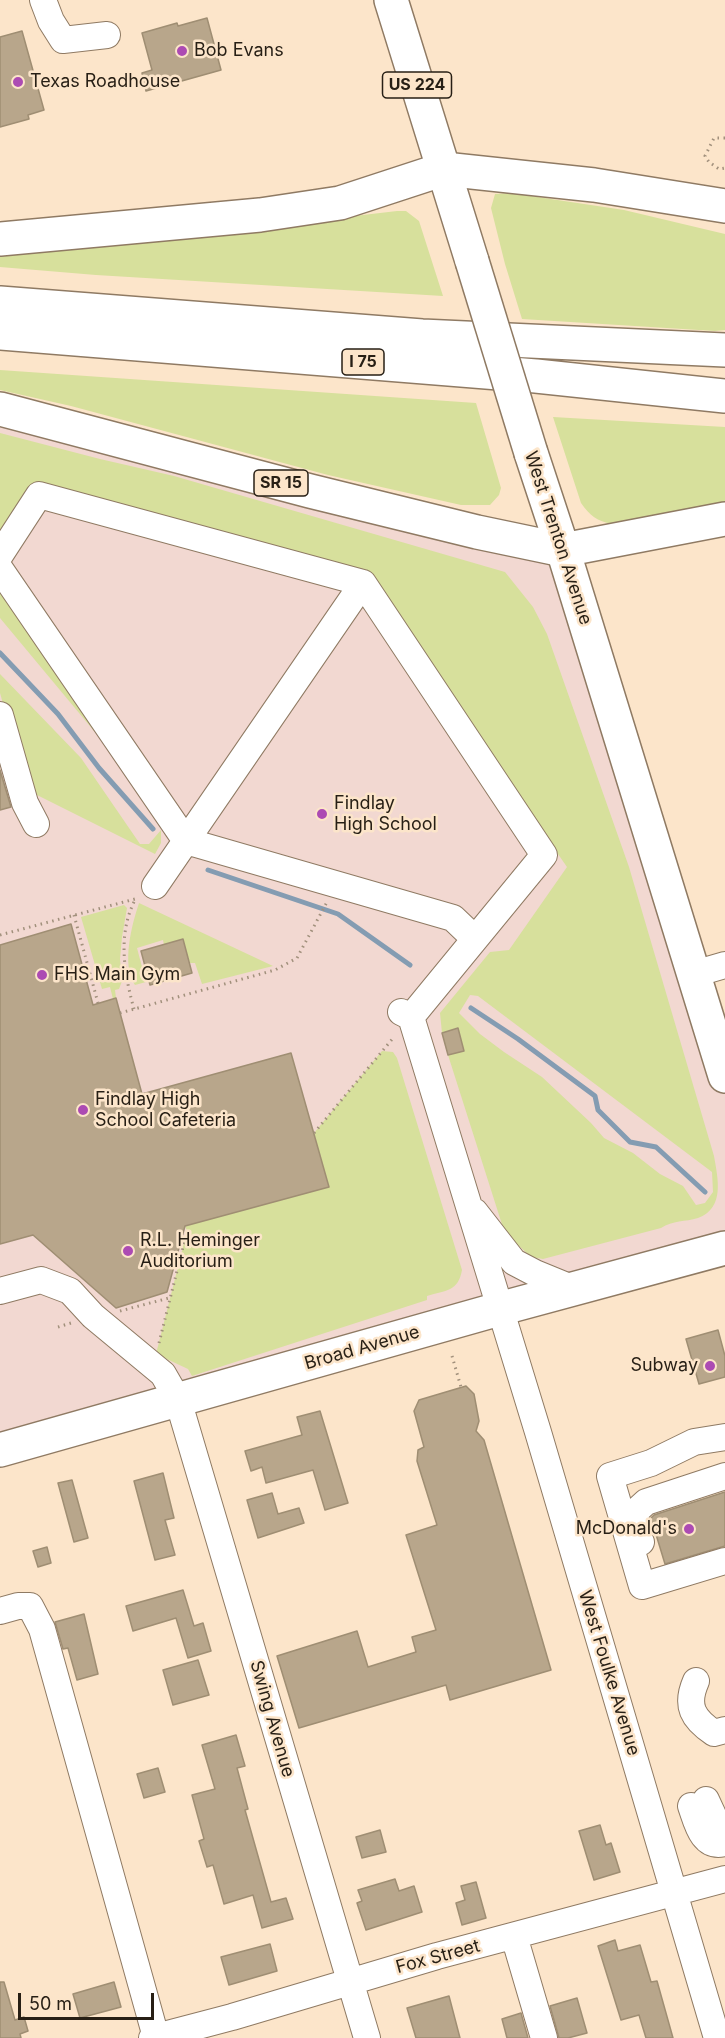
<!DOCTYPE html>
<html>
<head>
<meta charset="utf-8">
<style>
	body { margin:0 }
	#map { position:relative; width:725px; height:2038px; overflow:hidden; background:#fce5ca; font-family:Inter,sans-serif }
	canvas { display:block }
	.scale { position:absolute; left:18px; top:1993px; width:136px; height:27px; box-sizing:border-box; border:3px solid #271f15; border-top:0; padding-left:8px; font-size:18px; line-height:21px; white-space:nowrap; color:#271f15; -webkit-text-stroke:4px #fce5ca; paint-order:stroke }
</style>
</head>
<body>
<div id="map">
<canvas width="725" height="2038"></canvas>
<div class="scale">50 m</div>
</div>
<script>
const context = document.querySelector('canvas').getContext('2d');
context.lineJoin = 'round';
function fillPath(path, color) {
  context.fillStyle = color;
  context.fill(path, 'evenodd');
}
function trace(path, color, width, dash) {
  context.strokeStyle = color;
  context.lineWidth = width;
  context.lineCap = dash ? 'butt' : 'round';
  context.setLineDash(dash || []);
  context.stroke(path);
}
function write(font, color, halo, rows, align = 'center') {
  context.font = font + ' Inter,sans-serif';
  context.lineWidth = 5;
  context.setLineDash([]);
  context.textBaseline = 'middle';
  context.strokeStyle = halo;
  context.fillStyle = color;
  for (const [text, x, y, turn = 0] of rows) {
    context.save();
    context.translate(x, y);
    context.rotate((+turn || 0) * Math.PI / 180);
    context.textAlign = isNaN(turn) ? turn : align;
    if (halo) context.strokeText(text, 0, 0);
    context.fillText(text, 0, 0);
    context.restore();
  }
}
const education = new Path2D(`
	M 0,409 L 563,550 L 725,1078 L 725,1249 L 0,1449 Z`);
const green = new Path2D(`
	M 511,193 L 624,210 L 725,234 L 725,330 L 715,331 L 522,319 L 505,264 L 491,208 L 495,194 Z
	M 397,211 L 406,211 L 419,221 L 443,296 L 96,275 L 0,267 L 0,253 L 82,248 Z
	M 0,370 L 476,403 L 501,488 L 499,495 L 490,505 L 461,505 L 328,475 L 71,406 L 0,390 Z
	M 553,417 L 725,427 L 725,505 L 612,524 C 597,521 590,516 581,503 Z
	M 0,433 L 100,459 L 174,476 L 505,572 L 533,607 L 547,634 L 629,867 L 714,1156 C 718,1179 725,1208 698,1218 C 685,1222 673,1220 661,1228 L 543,1259 L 531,1257 L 518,1245 L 514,1250 L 506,1237 L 448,1055 L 464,1051 L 457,1029 L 442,1033 L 440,1013 L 490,952 L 509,950 L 567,867 L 365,576 L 35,486 L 0,535 ZM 470,995 L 478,996 L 712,1172 L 713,1192 L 705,1203 L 696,1205 L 683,1186 L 660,1174 L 633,1153 L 604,1138 L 591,1123 L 542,1077 L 504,1052 L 480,1034 L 459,1013 Z
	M 0,585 L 99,737 L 0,618 Z
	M 0,674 L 81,758 L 140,844 L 149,844 L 161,830 L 161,843 L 155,854 L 27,790 L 0,693 Z
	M 139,903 L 273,966 L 202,984 L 195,963 L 190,963 L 183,940 L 164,945 L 163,940 L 137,948 L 146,982 L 135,985 C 121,965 132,924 139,903 Z
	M 124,905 L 127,908 L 122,937 L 120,959 L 122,981 L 119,989 L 115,990 L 116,998 L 113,999 L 110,987 L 102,989 L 81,917 Z
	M 382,1051 L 393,1052 L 397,1058 L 462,1270 C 458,1292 446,1290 427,1296 L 427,1300 L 192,1376 L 188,1369 L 156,1354 L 187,1231 L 185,1226 L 329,1187 L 314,1133 Z`);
const stream = new Path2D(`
	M 0,653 L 58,714 L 99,768 L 153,829
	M 208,870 L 338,914 L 410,965
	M 471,1008 L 518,1039 L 595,1096 L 598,1110 L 630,1142 L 656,1147 L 705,1192`);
const building = new Path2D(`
	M 207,18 L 221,70 L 146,91 L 142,73 L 152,70 L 142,33 L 177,23 L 178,26 Z
	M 22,31 L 44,110 L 28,115 L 29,119 L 0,127 L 0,37 Z
	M 0,770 L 11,807 L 0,810 Z
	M 71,924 L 93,1005 L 116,998 L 142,1094 L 291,1053 L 329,1187 L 185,1226 L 167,1292 L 116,1308 L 33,1235 L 0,1244 L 0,945 Z
	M 183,939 L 192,973 L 150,985 L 141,951 Z
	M 458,1028 L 464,1051 L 448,1055 L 442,1033 Z
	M 718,1330 L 725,1356 L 725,1377 L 699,1384 L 686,1339 Z
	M 466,1386 L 474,1394 L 479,1421 L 476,1431 L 484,1440 L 551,1670 L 450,1700 L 446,1685 L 299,1728 L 277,1656 L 357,1631 L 368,1667 L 416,1652 L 412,1637 L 436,1630 L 406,1535 L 437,1525 L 417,1461 L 418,1450 L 424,1447 L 414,1411 L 419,1400 Z
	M 320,1411 L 348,1503 L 325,1510 L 313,1470 L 266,1483 L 262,1467 L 251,1471 L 245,1451 L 302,1435 L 297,1417 Z
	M 163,1473 L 174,1518 L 165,1520 L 175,1555 L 155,1560 L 134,1481 Z
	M 72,1480 L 88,1538 L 74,1542 L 58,1483 Z
	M 725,1492 L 725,1546 L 665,1564 L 651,1518 L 654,1515 Z
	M 272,1493 L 278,1514 L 299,1508 L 304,1523 L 258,1538 L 247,1500 Z
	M 47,1547 L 51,1563 L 38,1567 L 33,1551 Z
	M 183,1590 L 194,1626 L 203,1623 L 211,1651 L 188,1658 L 176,1618 L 133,1631 L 126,1606 Z
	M 84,1614 L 98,1674 L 77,1680 L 68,1648 L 63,1649 L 55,1622 Z
	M 198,1660 L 209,1695 L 173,1705 L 163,1670 Z
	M 236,1735 L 245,1766 L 237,1768 L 248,1809 L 245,1810 L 271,1902 L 286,1898 L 293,1919 L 262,1928 L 253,1895 L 224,1904 L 213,1865 L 207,1867 L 199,1841 L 204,1839 L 192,1795 L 215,1789 L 202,1745 Z
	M 158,1768 L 165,1792 L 144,1798 L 137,1774 Z
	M 600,1825 L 606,1845 L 611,1843 L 620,1872 L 594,1880 L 579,1831 Z
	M 380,1830 L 386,1852 L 362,1858 L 356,1837 Z
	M 395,1879 L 399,1891 L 414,1886 L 422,1912 L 366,1930 L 357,1903 L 362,1901 L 358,1890 Z
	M 476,1882 L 486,1918 L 462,1925 L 456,1903 L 465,1900 L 461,1886 Z
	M 615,1940 L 618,1951 L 640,1945 L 651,1982 L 657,1981 L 673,2038 L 646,2038 L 639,2015 L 621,2020 L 598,1946 Z
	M 270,1944 L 277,1971 L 229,1985 L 221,1957 Z
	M 0,1982 L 4,1982 L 15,2020 L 24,2017 L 28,2031 L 20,2034 L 21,2038 L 0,2038 Z
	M 114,1982 L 121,2007 L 80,2018 L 73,1994 Z
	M 449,1996 L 460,2038 L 416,2038 L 407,2008 Z
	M 577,1998 L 587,2033 L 568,2038 L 559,2038 L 550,2006 Z
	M 521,2013 L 528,2038 L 507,2038 L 502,2019 Z`);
const path = new Path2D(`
	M 725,138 L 714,138 L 705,156 L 709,162 L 719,169 L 725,168
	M 74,915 L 98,1003
	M 0,935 L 135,899
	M 134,1009 C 124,973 117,933 136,898
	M 120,1013 L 275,970 L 297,958 L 327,902
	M 314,1133 L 394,1037
	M 120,1311 L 169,1298
	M 58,1327 L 71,1323
	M 159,1343 L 187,1231
	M 452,1356 L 461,1387`);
const minor = new Path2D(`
	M 43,0 L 51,21 L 63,40 L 107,35
	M 0,555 L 39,495 L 363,583
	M 0,569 L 186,841 L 453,918 L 475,939
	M 0,715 L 25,803 L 36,824
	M 155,886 L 363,583 L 544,855 L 411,1017
	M 694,974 L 725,965
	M 401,1012 L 411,1017 L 538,1432 L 717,2038
	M 475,1212 L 514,1262 L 535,1273 L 574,1289
	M 0,1291 L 41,1280 L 70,1291 L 93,1316 L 163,1374 L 178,1400 L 367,2038
	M 725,1437 L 694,1442 L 651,1463 L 610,1476 L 642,1586 L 725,1561
	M 641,1542 L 638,1536 L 635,1512 L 646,1502 L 725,1476
	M 0,1611 L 18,1606 L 30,1606 L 42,1629 L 156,2037
	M 696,1681 C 685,1706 693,1719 714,1733 L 725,1730
	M 706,1800 L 719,1828 L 725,1831
	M 691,1806 C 697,1823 702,1849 725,1843
	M 514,1936 L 544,2038
	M 152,2038 L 232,2017 L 437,1956 L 725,1879`);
const major = new Path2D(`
	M 391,0 L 472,261
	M 531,453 L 563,550 L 725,1076
	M 0,1450 L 499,1309 L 725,1248`);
const highway = new Path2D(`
	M 0,239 L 260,215 L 340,203 L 444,169 L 594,185 L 725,206
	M 0,303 L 422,336 L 725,350
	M 0,333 L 536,376 L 725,396
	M 0,409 L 310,491 L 477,532 L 563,550 L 725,519`);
const majorBridge = new Path2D(`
	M 472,261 L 531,453`);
const markers = [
	[182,51,6,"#ac4bb3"],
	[18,82,6,"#ac4bb3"],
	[322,814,6,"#ac4bb3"],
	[42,975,6,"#ac4bb3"],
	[83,1110,6,"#ac4bb3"],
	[128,1251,6,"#ac4bb3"],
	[710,1366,6,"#ac4bb3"],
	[689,1529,6,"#ac4bb3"]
];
const shields = [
	[417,85,69],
	[363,362,42],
	[281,483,54]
];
const shieldNames = [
	["US 224",417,85],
	["I 75",363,362],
	["SR 15",281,483]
];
const poiNames = [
	["Bob Evans",194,51],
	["Texas Roadhouse",30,82],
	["Findlay",334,804],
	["High School",334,825],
	["FHS Main Gym",54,975],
	["Findlay High",95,1100],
	["School Cafeteria",95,1121],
	["R.L. Heminger",140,1241],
	["Auditorium",140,1262],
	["Subway",698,1366,"right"],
	["McDonald's",677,1529,"right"]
];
const streetNames = [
	["West Trenton Avenue",558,538,72],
	["Broad Avenue",362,1348,-16],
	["West Foulke Avenue",609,1673,73],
	["Swing Avenue",272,1719,74],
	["Fox Street",438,1957,-15]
];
fillPath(education, '#f2d8d1');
fillPath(green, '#d7e09c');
trace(stream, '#849cb2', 5);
fillPath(building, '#b8a68b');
trace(building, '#9f8e73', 1.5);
trace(minor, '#8f7a63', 28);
trace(major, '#8f7a63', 36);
trace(highway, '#8f7a63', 36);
trace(path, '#a1907c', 3, [1.5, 4.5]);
trace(minor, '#fff', 26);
trace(major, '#fff', 33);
trace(highway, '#fff', 33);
trace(majorBridge, '#8f7a63', 36, []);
trace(majorBridge, '#fff', 33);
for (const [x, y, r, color] of markers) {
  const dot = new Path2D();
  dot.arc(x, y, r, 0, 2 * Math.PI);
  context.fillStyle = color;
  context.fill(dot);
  trace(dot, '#fce5ca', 2);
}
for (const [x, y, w] of shields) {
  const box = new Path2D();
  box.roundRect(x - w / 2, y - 13, w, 26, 4.5);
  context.fillStyle = '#fce5ca';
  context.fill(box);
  trace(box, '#271f15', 1.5);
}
write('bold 16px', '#271f15', null, shieldNames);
write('18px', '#271f15', '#fce5ca', poiNames, 'left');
write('18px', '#271f15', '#fce5ca', streetNames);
</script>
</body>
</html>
